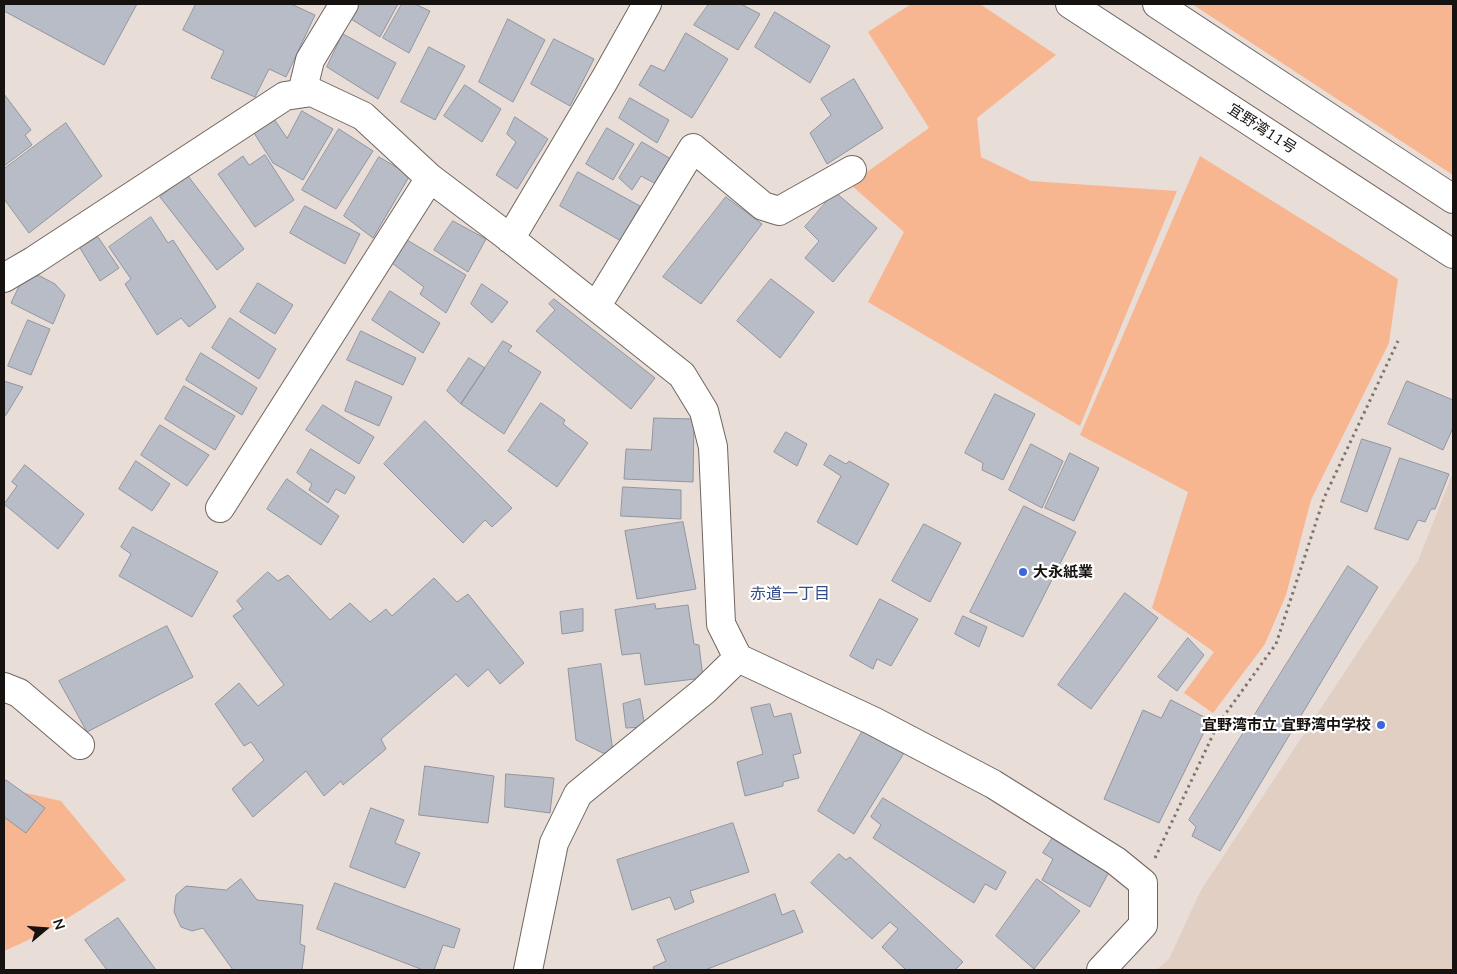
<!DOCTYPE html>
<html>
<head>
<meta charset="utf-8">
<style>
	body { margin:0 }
	#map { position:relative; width:1457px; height:974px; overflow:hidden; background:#e9ddd7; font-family:Mulish,sans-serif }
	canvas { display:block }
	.frame { position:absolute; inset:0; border:5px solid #161210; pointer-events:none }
	.north { position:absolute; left:20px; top:904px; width:50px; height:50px; -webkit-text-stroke:4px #fff; paint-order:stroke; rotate:72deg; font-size:14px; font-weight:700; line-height:20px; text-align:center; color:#161210 }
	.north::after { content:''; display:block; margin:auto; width:18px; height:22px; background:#161210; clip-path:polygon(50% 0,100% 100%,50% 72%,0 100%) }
</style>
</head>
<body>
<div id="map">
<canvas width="1457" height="974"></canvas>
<div class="frame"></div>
<div class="north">N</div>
</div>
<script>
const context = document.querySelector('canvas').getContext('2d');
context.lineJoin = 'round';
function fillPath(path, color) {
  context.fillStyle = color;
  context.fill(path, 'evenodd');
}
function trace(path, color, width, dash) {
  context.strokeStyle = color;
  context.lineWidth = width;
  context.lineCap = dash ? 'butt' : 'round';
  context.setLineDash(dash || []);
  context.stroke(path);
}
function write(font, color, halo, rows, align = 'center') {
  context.font = font + ' Mulish,"Noto Sans JP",sans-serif';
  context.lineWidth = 4.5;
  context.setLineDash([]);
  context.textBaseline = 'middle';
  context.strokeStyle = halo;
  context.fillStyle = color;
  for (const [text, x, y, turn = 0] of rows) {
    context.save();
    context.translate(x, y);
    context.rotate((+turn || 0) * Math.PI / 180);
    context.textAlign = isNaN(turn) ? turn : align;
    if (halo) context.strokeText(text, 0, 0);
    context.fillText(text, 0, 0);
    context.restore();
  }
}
const built = new Path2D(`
	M 1453,472 L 1453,970 L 1156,970 L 1169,959 L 1201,890 L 1418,561 Z`);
const green = new Path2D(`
	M 911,4 L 980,4 L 1056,55 L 977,118 L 981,157 L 1031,181 L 1177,191 L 1080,426 L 868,302 L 904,232 L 850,184 L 929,128 L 868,32 Z
	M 1192,4 L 1453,4 L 1453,175 Z
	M 1200,156 L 1398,279 L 1389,343 L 1311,500 L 1286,595 L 1265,644 L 1213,713 L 1184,693 L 1214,652 L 1152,608 L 1188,492 L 1080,435 Z
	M 4,788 L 61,801 L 126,880 C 87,906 48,933 4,951 Z`);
const building = new Path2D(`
	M 4,4 L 137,4 L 104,65 L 4,11 Z
	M 196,4 L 291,4 L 315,15 L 286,77 L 269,69 L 255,97 L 211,78 L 224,51 L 183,30 Z
	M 359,4 L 398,4 L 380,37 L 351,19 Z
	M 402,4 L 415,4 L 430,11 L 409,53 L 383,38 Z
	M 709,4 L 741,4 L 760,14 L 738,50 L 694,25 Z
	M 775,12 L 830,46 L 810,83 L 755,47 Z
	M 508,19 L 545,40 L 513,102 L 479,82 Z
	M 686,33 L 728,59 L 692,118 L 639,85 L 651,65 L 664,71 Z
	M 343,34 L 396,63 L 378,99 L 327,67 Z
	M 554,39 L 594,59 L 570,106 L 531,84 Z
	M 429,47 L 465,66 L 435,120 L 401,102 Z
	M 854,79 L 883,128 L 827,164 L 810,133 L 831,115 L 821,99 Z
	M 465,85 L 501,109 L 482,142 L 444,116 Z
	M 4,94 L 31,130 L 25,135 L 32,145 L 4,166 Z
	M 630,98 L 669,120 L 657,143 L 619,118 Z
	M 302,111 L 333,129 L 303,180 L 273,163 L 254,133 L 274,119 L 287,138 Z
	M 515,117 L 548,139 L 517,189 L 496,175 L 516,142 L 507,134 Z
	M 66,123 L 102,176 L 29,233 L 4,199 L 4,169 Z
	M 607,128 L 634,144 L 613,180 L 586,164 Z
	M 339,129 L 373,151 L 336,209 L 302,190 Z
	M 642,142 L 671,159 L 656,184 L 641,176 L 632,190 L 619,178 Z
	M 265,155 L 294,200 L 255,227 L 218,174 L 243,156 L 249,165 Z
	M 379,157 L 410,175 L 373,238 L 344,216 Z
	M 578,172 L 640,206 L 621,241 L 560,206 Z
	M 188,176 L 244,249 L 217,270 L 160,197 Z
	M 835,192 L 877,228 L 833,282 L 805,258 L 819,241 L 805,227 Z
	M 726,197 L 762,224 L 701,304 L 663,277 Z
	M 305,206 L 360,234 L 345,264 L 290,233 Z
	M 151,217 L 168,243 L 173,240 L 216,307 L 189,327 L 181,318 L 157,335 L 125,284 L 131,279 L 109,247 Z
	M 453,221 L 486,239 L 468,272 L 434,250 Z
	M 98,237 L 119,268 L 100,281 L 80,248 Z
	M 407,240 L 466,275 L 446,313 L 420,294 L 424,287 L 392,263 Z
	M 40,276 L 55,284 L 65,295 L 53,324 L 11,303 L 23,278 Z
	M 771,279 L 814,312 L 780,358 L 737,321 Z
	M 258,283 L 293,305 L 275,334 L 240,312 Z
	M 482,284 L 508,302 L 492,323 L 471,304 Z
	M 390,291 L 440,323 L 423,353 L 372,320 Z
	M 554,299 L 655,378 L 631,409 L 536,331 L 555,310 L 549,304 Z
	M 230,318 L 276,349 L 259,379 L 212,348 Z
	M 28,320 L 50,329 L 31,375 L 8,366 Z
	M 361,331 L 416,358 L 403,385 L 347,360 Z
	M 503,341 L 512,346 L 508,351 L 541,372 L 504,434 L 461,404 Z
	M 201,353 L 257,388 L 242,415 L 186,380 Z
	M 469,358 L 485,368 L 461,404 L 447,391 Z
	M 4,381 L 23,387 L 6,415 L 4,416 Z
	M 356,381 L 392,397 L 379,426 L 345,411 Z
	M 1407,381 L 1453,400 L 1453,428 L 1443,450 L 1388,424 Z
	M 184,386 L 235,416 L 215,450 L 165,419 Z
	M 995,394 L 1035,414 L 1003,480 L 982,470 L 983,463 L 965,453 Z
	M 541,403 L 565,420 L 563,424 L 588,443 L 557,487 L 508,451 Z
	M 323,405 L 374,437 L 359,464 L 306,430 Z
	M 654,418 L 694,419 L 693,482 L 624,479 L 626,449 L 651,450 Z
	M 425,421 L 512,508 L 492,527 L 485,520 L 463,543 L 384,464 Z
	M 160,425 L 209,455 L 187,486 L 141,455 Z
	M 786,432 L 807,444 L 797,466 L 774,452 Z
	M 1362,439 L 1391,448 L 1367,512 L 1341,502 Z
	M 1031,444 L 1063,461 L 1042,508 L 1009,490 Z
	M 311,449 L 355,477 L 345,494 L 336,489 L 328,503 L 309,490 L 312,484 L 297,473 Z
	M 1070,453 L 1099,468 L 1074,521 L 1045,508 Z
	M 830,455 L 846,464 L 849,461 L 889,484 L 857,545 L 817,522 L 841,476 L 824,465 Z
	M 1400,458 L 1449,474 L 1435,509 L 1431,509 L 1425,522 L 1418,520 L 1408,540 L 1375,529 Z
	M 136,461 L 170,484 L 152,511 L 119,489 Z
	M 25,465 L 84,514 L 58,549 L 4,504 L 17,486 L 12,482 Z
	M 287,479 L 339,516 L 321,545 L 267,509 Z
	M 623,487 L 681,490 L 681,519 L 621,516 Z
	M 1024,506 L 1076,532 L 1023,637 L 970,612 Z
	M 683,522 L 696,589 L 637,599 L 625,531 Z
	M 924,524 L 961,543 L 930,602 L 892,581 Z
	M 133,527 L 218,572 L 192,617 L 119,576 L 131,554 L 121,547 Z
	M 1348,566 L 1378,587 L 1220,851 L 1192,836 L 1196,827 L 1189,820 Z
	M 268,572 L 278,581 L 288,575 L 330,620 L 350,603 L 370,622 L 386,609 L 392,616 L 434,578 L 457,602 L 468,594 L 524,663 L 500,684 L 488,669 L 468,687 L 456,674 L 381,739 L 386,749 L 343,785 L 341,781 L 324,796 L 306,771 L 253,817 L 232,789 L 264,760 L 251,742 L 244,746 L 215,704 L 239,683 L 258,706 L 284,685 L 233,616 L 243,609 L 237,601 Z
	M 1125,593 L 1158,618 L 1091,709 L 1058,685 Z
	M 880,599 L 918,619 L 891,666 L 877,659 L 873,669 L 850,656 Z
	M 655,604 L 656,609 L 688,605 L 694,644 L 699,645 L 703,678 L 645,685 L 640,653 L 622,655 L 615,610 Z
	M 583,609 L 583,631 L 562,634 L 560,612 Z
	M 963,616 L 987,627 L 979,647 L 955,634 Z
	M 167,626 L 193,677 L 87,732 L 59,681 Z
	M 1188,638 L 1204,655 L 1177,691 L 1158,677 Z
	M 601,664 L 613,752 L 603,753 L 576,740 L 568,669 Z
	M 640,699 L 645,727 L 626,728 L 623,704 Z
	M 1171,700 L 1210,720 L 1159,823 L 1104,799 L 1143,710 L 1161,718 Z
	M 770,704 L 774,717 L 791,713 L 801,753 L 793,755 L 799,778 L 783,782 L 783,786 L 745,796 L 737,762 L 763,754 L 751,708 Z
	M 863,730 L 904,753 L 854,834 L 818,811 Z
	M 425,766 L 494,776 L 488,823 L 419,815 Z
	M 506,774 L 554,778 L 550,813 L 505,807 Z
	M 6,780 L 45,808 L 26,833 L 4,817 L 4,783 Z
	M 883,798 L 1006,872 L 996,890 L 985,884 L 974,903 L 873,838 L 881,825 L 871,817 Z
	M 371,808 L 404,820 L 395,843 L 420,853 L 405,888 L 350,867 Z
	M 733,823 L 749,872 L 690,891 L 694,902 L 675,910 L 670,897 L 632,910 L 617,860 Z
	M 1055,834 L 1109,872 L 1090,907 L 1042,880 L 1053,859 L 1043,853 Z
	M 839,854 L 846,860 L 850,857 L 963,962 L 955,970 L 906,970 L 882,947 L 898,929 L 890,922 L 872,939 L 811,883 Z
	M 241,879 L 257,900 L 303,905 L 300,944 L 305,946 L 302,970 L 233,970 L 203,928 L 192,931 L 181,927 L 174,912 L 176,895 L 186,886 L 226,890 Z
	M 1037,879 L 1080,911 L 1034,969 L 996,936 Z
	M 335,883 L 460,929 L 454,948 L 443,945 L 434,970 L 423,970 L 317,929 Z
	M 775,894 L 782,915 L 794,910 L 803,932 L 705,970 L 654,970 L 653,967 L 666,961 L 657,940 Z
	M 118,918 L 156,970 L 107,970 L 85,940 Z`);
const path = new Path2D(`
	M 1155,858 L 1218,724 L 1276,644 L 1324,498 L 1398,341`);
const minor = new Path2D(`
	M 1070,4 L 1453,254
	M 1157,4 L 1453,199
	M 302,93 L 310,60 L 344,4
	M 510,239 L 605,79 L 647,4
	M 4,278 L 33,261 L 285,96 L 312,92 L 363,116 L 430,178 L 503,233 L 682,375 L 704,411 L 713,447 L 721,624 L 738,658 L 873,721 L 993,784 L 1116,861 L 1143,883 L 1143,925 L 1101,970
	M 596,307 L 693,148 L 763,206 L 779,211 L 852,170
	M 220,508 L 430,178
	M 4,687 L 19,693 L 80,745
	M 528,970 L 554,843 L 578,794 L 704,691 L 738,658`);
const markers = [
	[1023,572,5,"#3d66d7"],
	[1381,725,5,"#3d66d7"]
];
const streetNames = [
	["宜野湾11号",1262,129,33]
];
const poiNames = [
	["大永紙業",1033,572],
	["宜野湾市立 宜野湾中学校",1371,725,"right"]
];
const neighbourhoodNames = [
	["赤道一丁目",790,594]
];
fillPath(built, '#e1cfc4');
fillPath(green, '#f7b68f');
fillPath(building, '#b8bcc7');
trace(building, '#90959f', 1);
trace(minor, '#706660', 30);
trace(path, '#7c7470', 3, [2.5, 4]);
trace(minor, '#fff', 28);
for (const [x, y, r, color] of markers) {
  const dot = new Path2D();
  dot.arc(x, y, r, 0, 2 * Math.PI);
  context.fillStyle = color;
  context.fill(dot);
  trace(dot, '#fff', 2);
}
write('15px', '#161210', '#fff', streetNames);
write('bold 15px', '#161210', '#fff', poiNames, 'left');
write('16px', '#344b85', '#fff', neighbourhoodNames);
</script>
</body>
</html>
